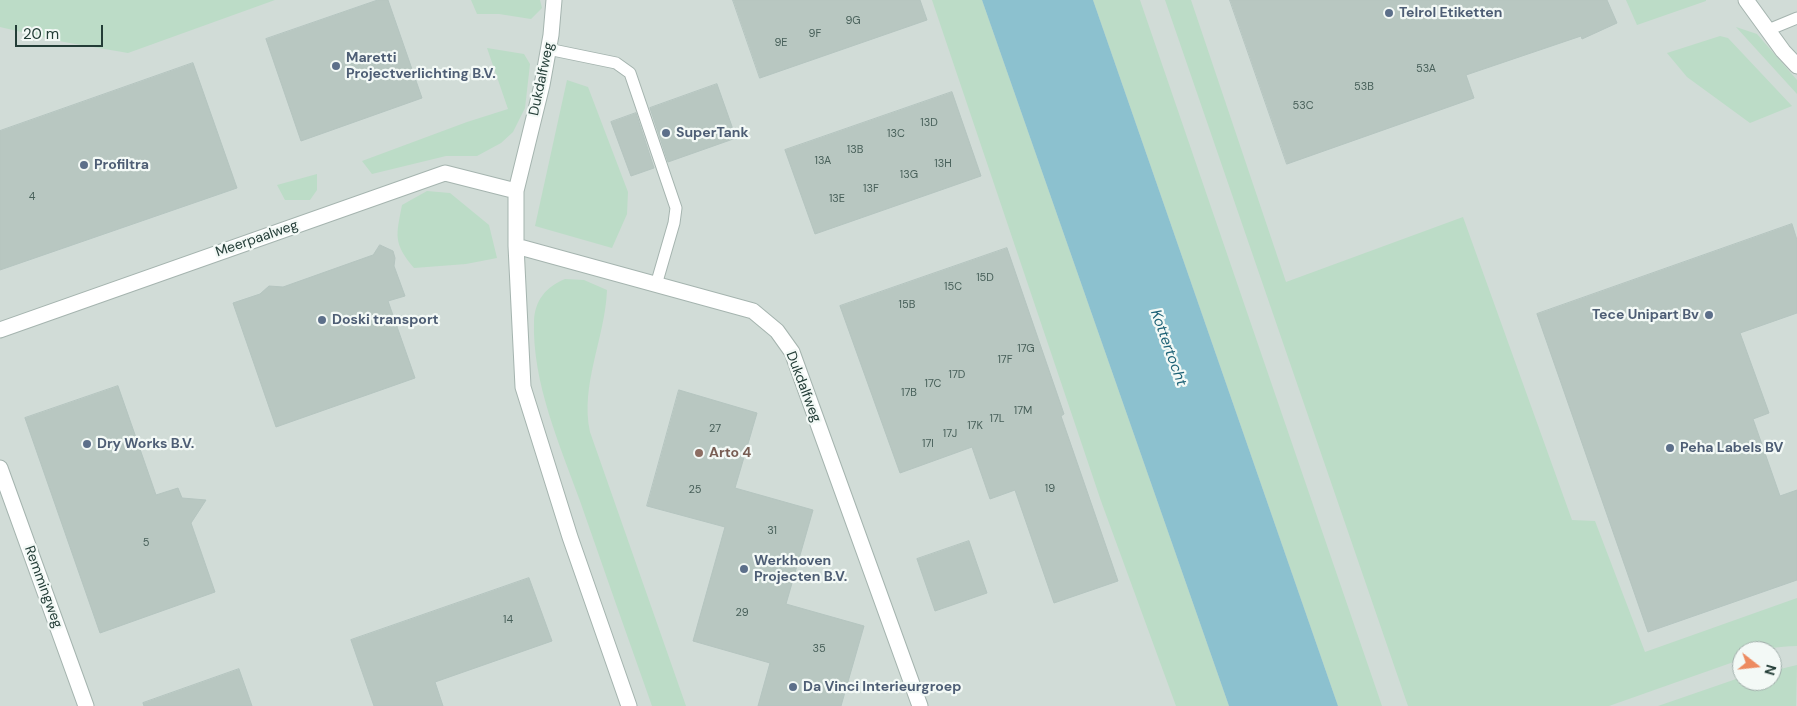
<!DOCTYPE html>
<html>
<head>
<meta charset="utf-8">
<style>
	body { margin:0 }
	#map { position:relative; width:1797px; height:706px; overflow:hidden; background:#e2ece8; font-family:"DM Sans",sans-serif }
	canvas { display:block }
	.north { position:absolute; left:1732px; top:641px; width:50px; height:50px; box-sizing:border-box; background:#f3f9f6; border:1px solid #a0aeaa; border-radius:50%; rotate:106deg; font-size:14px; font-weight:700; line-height:20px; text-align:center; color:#233d37 }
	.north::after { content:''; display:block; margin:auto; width:18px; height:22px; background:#ed8b60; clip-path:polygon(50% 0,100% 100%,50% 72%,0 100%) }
	.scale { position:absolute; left:15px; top:25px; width:88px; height:22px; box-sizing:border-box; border:2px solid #233d37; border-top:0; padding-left:6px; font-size:15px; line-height:18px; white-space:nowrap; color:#233d37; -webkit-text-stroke:4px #f3f9f6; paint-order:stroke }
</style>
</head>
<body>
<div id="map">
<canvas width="1797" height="706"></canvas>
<div class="north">N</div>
<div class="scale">20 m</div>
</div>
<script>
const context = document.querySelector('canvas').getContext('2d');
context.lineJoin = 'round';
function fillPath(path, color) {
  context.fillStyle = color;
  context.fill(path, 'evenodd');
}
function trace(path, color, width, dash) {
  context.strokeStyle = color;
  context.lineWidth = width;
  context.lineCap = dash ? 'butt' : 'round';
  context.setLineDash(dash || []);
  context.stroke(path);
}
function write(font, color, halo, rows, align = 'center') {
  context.font = font + ' "DM Sans",sans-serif';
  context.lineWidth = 4.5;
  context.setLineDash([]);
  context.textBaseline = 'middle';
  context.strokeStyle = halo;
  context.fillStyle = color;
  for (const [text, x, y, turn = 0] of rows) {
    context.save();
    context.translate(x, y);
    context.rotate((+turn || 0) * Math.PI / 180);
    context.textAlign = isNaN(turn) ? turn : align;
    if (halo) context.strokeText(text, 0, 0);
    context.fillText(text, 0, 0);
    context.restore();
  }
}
const built = new Path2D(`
	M 0,0 L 1797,0 L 1797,706 L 0,706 ZM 1742,651 L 1772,651 L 1772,681 L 1742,681 Z`);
const green = new Path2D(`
	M 0,0 L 275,0 L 128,53 L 64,42 L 0,27 Z
	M 471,0 L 540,0 L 542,8 L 531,19 L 499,14 L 477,14 Z
	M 932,0 L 982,0 L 1229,706 L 1176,706 L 1101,501 Z
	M 1093,0 L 1140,0 L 1382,706 L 1338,706 Z
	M 1165,0 L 1191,0 L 1286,282 L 1463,217 L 1572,520 L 1595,521 L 1645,652 L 1797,598 L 1797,646 C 1778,646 1762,651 1742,651 L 1742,659 L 1609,706 L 1408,706 Z
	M 1626,0 L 1706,0 L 1706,1 L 1637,25 Z
	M 1736,27 L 1757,34 L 1797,80 L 1797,94 Z
	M 1720,36 L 1728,38 L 1792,106 L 1750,123 L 1687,77 L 1667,53 Z
	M 487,48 L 524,54 L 530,64 L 525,108 L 513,132 L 501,143 L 477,156 L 446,156 L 372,174 L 362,161 L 467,122 L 508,109 Z
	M 567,80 L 588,87 L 628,192 L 627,214 L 612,248 L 535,226 Z
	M 317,174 L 317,190 L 310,200 L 285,200 L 277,185 Z
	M 427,191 L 450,193 L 489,225 L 497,258 L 466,264 L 414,268 C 393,243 396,236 402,205 Z
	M 565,279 L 584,280 L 607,290 C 605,339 580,384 590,432 L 686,706 L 652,706 C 628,638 604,570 580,501 C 560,445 532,383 534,321 C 535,300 546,287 565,279 Z
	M 1797,665 L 1796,706 L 1658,706 L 1742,677 L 1742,681 L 1772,681 L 1772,671 Z`);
const water = new Path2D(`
	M 982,0 L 1093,0 L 1338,706 L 1229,706 Z`);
const building = new Path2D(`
	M 378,0 L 388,0 L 422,98 L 301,141 L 266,39 Z
	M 733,0 L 920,0 L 927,20 L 760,78 Z
	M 1230,0 L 1607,0 L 1617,23 L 1582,39 L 1581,36 L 1466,75 L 1474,98 L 1287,164 Z
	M 193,63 L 237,188 L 0,270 L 0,131 Z
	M 717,84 L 736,138 L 668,162 L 650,108 Z
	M 952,92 L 981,176 L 815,234 L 785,150 Z
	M 636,113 L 654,168 L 631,176 L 611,122 Z
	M 1792,224 L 1797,240 L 1797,313 L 1740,333 L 1769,413 L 1753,419 L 1780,496 L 1797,490 L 1797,580 L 1648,632 L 1537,314 Z
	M 380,245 L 393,251 L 395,258 L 394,266 L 405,296 L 388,301 L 415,378 L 276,427 L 233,303 L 260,294 L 269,286 L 283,287 L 373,255 Z
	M 1007,248 L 1064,414 L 1061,416 L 1118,581 L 1054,603 L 1015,490 L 990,499 L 972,447 L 900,473 L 840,306 Z
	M 118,386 L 156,495 L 178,488 L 182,498 L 206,500 L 191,523 L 215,592 L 100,633 L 25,418 Z
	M 679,390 L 757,413 L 735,488 L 813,510 L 786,604 L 864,626 L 841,706 L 758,706 L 770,663 L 693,641 L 725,527 L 647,506 Z
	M 969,541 L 987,593 L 935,611 L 917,559 Z
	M 529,578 L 552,641 L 435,682 L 443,706 L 374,706 L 351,640 Z
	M 239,669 L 252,706 L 144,706 L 143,703 Z`);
const service = new Path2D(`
	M 1768,30 L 1797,18
	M 548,49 L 616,63 L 630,73 L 676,208 L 674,223 L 656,285`);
const minor = new Path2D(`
	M 554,0 L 551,35 L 542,85 L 516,191 L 516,246 L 523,387 L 570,537 L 629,706
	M 1746,0 L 1783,51 L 1797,66
	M 516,246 L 753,311 L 777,331 L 792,352 L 920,706
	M 0,330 L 445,173 L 516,191
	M 0,468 L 86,706`);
const markers = [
	[1389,13,5,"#5c6f8a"],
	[336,66,5,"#5c6f8a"],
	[666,133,5,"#5c6f8a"],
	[84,165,5,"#5c6f8a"],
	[1709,315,5,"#5c6f8a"],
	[322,320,5,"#5c6f8a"],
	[87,444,5,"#5c6f8a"],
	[1670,448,5,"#5c6f8a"],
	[699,453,5,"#8d6e63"],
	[744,569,5,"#5c6f8a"],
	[793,687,5,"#5c6f8a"]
];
const numberNames = [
	["9G",853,21],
	["9F",815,34],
	["9E",781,43],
	["53A",1426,69],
	["53B",1364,87],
	["53C",1303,106],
	["13D",929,123],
	["13C",896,134],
	["13B",855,150],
	["13A",823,161],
	["13H",943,164],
	["13G",909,175],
	["13F",871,189],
	["4",32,197],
	["13E",837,199],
	["15D",985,278],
	["15C",953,287],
	["15B",907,305],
	["17G",1026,349],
	["17F",1005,360],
	["17D",957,375],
	["17C",933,384],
	["17B",909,393],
	["17M",1023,411],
	["17L",997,419],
	["17K",975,426],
	["27",715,429],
	["17J",950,434],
	["17I",928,444],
	["19",1050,489],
	["25",695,490],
	["31",772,531],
	["5",146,543],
	["29",742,613],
	["14",508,620],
	["35",819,649]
];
const serviceNames = [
	["Telrol Etiketten",1399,13],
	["Maretti",346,58],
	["Projectverlichting B.V.",346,74],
	["SuperTank",676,133],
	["Profiltra",94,165],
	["Tece Unipart Bv",1699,315,"right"],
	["Doski transport",332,320],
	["Dry Works B.V.",97,444],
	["Peha Labels BV",1680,448],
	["Werkhoven",754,561],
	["Projecten B.V.",754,577],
	["Da Vinci Interieurgroep",803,687]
];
const streetNames = [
	["Dukdalfweg",542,79,-78],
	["Meerpaalweg",257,239,-19],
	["Dukdalfweg",803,387,69],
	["Remmingweg",43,587,70]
];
const educationNames = [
	["Arto 4",709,453]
];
const waterNames = [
	["Kottertocht",1168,348,70]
];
fillPath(built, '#d1dcd7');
fillPath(green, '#bcdcc7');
fillPath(water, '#8cc1cf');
fillPath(building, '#b8c7c1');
trace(building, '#b5c5c0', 1);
trace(service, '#a5b4af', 13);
trace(minor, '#a5b4af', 17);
trace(service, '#fff', 11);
trace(minor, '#fff', 15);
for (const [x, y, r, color] of markers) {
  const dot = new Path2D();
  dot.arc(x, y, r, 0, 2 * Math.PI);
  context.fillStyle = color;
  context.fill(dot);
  trace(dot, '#f3f9f6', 2);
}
write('11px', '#48605a', null, numberNames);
write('bold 14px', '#4e5e75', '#f3f9f6', serviceNames, 'left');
write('14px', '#233d37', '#f3f9f6', streetNames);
write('bold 14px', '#785e54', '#f3f9f6', educationNames, 'left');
write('italic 15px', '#1f6377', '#f3f9f6', waterNames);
</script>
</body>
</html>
